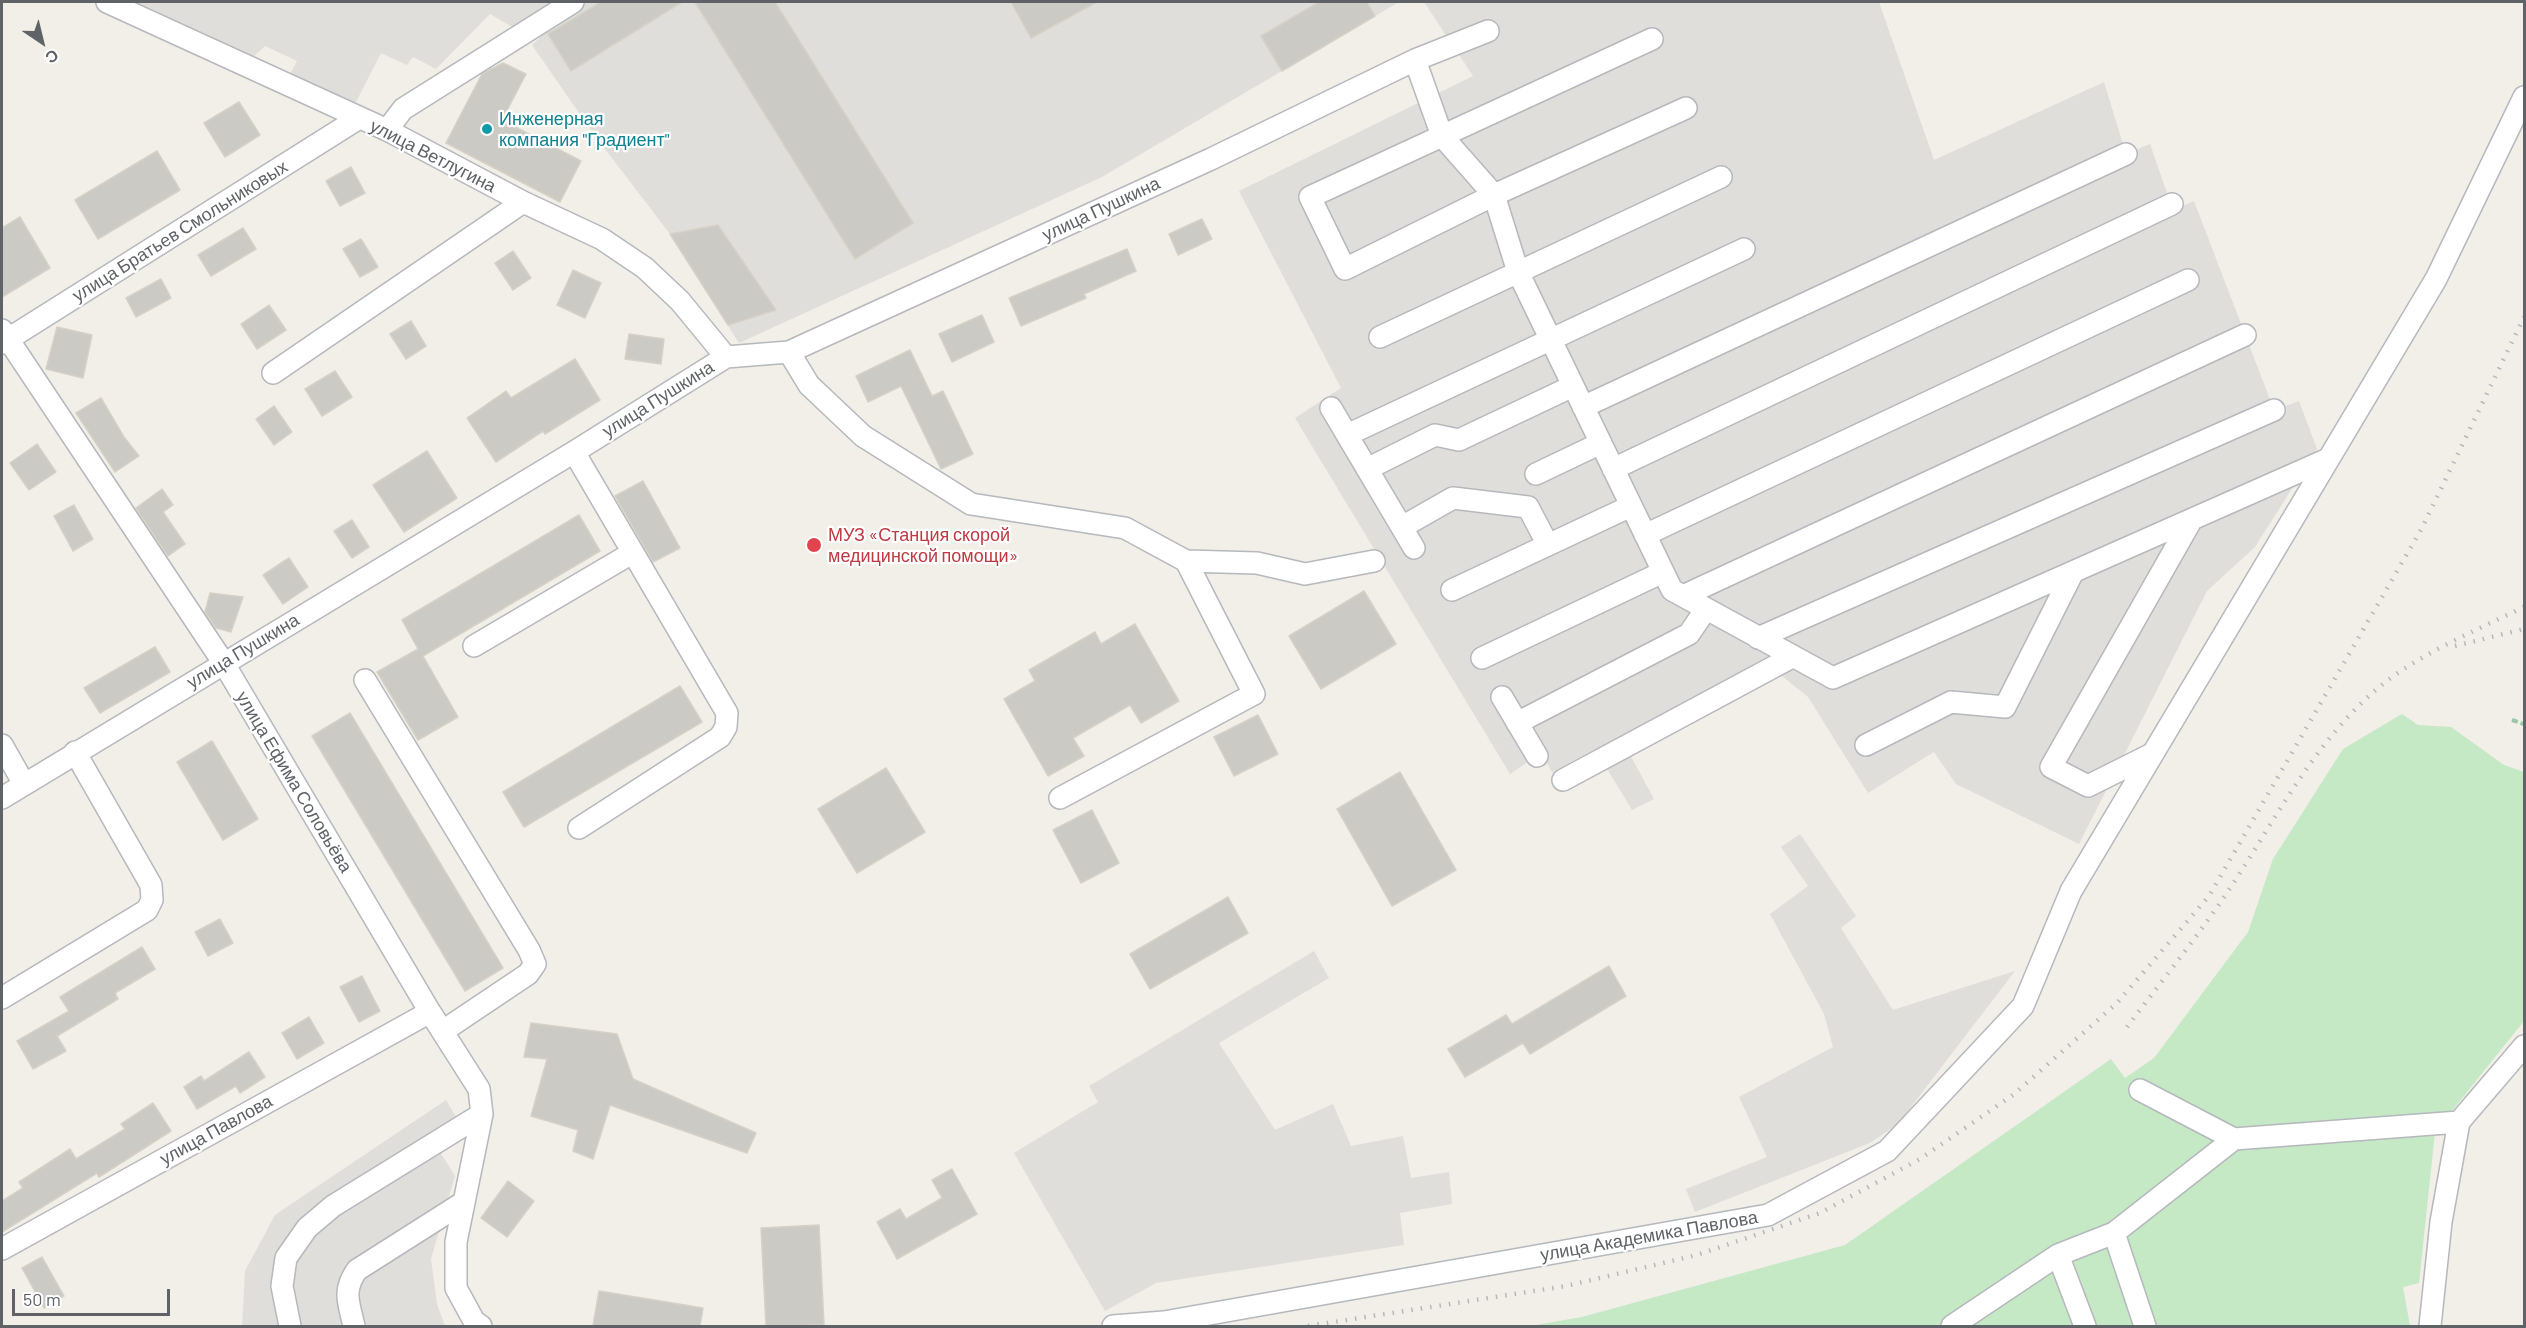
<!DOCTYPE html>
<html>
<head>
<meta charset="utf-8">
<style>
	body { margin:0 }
	#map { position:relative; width:2526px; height:1328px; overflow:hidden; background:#f1efe8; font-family:Barlow,sans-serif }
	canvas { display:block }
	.frame { position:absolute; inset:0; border:3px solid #5f6368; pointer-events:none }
	.north { position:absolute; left:12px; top:12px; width:60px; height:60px; -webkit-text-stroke:4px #fff; paint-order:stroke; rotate:145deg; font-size:16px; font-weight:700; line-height:24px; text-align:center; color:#5f6368 }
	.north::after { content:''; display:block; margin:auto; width:21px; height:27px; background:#5f6368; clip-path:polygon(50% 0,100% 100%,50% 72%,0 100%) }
	.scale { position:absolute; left:12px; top:1289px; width:158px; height:27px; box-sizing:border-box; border:3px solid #5f6368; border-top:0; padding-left:8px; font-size:18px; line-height:21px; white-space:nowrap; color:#5f6368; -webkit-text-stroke:4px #fff; paint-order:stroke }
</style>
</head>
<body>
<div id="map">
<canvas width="2526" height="1328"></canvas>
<div class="frame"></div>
<div class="north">С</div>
<div class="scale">50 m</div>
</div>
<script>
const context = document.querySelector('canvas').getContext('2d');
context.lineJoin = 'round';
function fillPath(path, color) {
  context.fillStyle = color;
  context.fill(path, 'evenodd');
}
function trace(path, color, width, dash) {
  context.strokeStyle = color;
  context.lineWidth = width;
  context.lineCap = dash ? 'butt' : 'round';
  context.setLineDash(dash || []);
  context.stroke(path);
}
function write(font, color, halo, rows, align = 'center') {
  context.font = font + ' Barlow,sans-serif';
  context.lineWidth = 4.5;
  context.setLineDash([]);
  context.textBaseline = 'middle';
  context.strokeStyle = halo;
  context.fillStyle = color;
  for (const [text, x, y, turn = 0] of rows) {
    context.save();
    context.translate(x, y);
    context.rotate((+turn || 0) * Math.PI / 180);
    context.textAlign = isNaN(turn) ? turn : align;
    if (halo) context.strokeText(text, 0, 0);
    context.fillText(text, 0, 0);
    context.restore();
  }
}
const industrial = new Path2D(`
	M 133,2 L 556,2 L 514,28 L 490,14 L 436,69 L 413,57 L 407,65 L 381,53 L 355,104 L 290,74 L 297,61 L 265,46 L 249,61 L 212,44 Z
	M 578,2 L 1399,2 L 1102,177 L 739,343 L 670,234 L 595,136 L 532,45 Z
	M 1424,2 L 1879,2 L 1934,160 L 2104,82 L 2126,154 L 2150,144 L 2173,210 L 2194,201 L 2274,410 L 2299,401 L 2317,449 L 2255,547 L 2207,591 L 2079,844 L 1956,784 L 1934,752 L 1868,793 L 1808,697 L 1762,660 L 1621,738 L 1654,799 L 1632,810 L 1595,749 L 1552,772 L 1541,753 L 1510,774 L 1295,418 L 1341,388 L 1239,191 L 1473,76 Z
	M 1800,834 L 1856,916 L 1841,928 L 1893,1010 L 2015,971 L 1898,1124 L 1870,1143 L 1695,1212 L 1686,1189 L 1767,1157 L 1739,1097 L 1833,1047 L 1824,1014 L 1770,914 L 1808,886 L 1781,847 Z
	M 1314,951 L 1329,978 L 1219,1043 L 1275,1130 L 1333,1104 L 1351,1146 L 1403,1136 L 1411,1178 L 1449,1172 L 1452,1204 L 1400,1213 L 1404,1245 L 1156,1283 L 1105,1311 L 1014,1153 L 1098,1102 L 1089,1086 Z
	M 446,1100 L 458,1120 L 432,1139 L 455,1176 L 431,1259 L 437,1304 L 445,1326 L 242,1326 L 245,1271 L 275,1215 Z`);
const green = new Path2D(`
	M 2402,714 L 2418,725 L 2451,727 L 2504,765 L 2524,772 L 2524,1021 L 2435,1132 L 2419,1283 L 2403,1287 L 2410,1326 L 1530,1326 L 1582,1317 L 1845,1245 L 2111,1059 L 2125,1078 L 2154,1058 L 2248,932 L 2273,859 L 2343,749 Z`);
const building = new Path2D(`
	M 601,2 L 682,2 L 571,71 L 548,34 Z
	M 695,2 L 775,2 L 913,223 L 855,259 Z
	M 1011,2 L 1097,2 L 1031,38 Z
	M 1319,2 L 1367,2 L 1375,16 L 1282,71 L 1261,36 Z
	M 503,63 L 526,74 L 502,120 L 581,161 L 560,202 L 446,143 L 482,74 Z
	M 239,102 L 260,135 L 225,157 L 204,123 Z
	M 157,151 L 180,190 L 98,239 L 75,200 Z
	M 351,167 L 365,193 L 340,206 L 326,181 Z
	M 20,217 L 50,268 L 2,297 L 2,228 Z
	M 1202,219 L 1212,239 L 1178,255 L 1169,234 Z
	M 718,225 L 776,310 L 728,325 L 670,234 Z
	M 243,228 L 256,249 L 211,276 L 198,255 Z
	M 361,239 L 378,267 L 360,277 L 343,249 Z
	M 1127,249 L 1136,271 L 1084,294 L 1086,298 L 1021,326 L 1009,298 Z
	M 513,251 L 531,278 L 513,290 L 495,263 Z
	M 573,270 L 601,283 L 585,318 L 557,305 Z
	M 161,279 L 171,298 L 136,317 L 126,298 Z
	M 269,305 L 286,330 L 257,349 L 241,324 Z
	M 982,315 L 994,342 L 952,362 L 939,334 Z
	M 411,321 L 426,346 L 406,359 L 390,334 Z
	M 57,327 L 92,335 L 83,378 L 46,369 Z
	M 629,334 L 664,339 L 661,364 L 625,359 Z
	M 910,350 L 932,396 L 943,391 L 973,454 L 941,469 L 901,386 L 868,402 L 856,376 Z
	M 575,359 L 600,400 L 545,434 L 543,431 L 496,462 L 467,418 L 506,391 L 511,398 Z
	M 335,371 L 352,397 L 322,416 L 305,389 Z
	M 101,398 L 124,437 L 139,456 L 115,472 L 76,413 Z
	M 274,406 L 292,432 L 274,445 L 256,419 Z
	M 37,444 L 56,472 L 29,490 L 10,463 Z
	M 427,451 L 457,498 L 404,532 L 373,485 Z
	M 643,481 L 680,548 L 653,562 L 615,496 Z
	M 162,489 L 173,505 L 163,512 L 185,544 L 168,556 L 136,508 Z
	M 74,505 L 93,539 L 73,551 L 54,516 Z
	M 579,515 L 600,551 L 423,656 L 458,717 L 418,740 L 377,672 L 418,649 L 402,620 Z
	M 352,520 L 369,547 L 352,558 L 334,531 Z
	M 289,558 L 308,587 L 283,604 L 263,575 Z
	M 1364,591 L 1396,644 L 1321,689 L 1289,636 Z
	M 210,593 L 243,597 L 231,632 L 216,628 L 205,612 Z
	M 1135,624 L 1179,701 L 1141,723 L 1130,705 L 1073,738 L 1084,756 L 1048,776 L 1004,699 L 1035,681 L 1029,670 L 1095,632 L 1101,644 Z
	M 155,647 L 170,672 L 100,713 L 84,688 Z
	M 680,686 L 702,722 L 524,827 L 503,792 Z
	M 350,713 L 503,968 L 465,991 L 312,736 Z
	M 1258,715 L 1278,754 L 1234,776 L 1214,737 Z
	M 212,741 L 258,819 L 223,840 L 177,762 Z
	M 886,768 L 925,832 L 857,873 L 818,809 Z
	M 1400,772 L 1456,870 L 1392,906 L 1337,809 Z
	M 1092,810 L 1119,863 L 1081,883 L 1053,830 Z
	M 1228,897 L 1248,933 L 1150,989 L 1130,954 Z
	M 220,919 L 233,943 L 208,956 L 195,932 Z
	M 142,947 L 155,969 L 115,993 L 118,999 L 57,1036 L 66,1051 L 33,1069 L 17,1041 L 69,1011 L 60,997 Z
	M 1609,966 L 1626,996 L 1530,1054 L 1523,1043 L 1465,1077 L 1448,1049 L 1506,1015 L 1512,1024 Z
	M 362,976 L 380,1011 L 359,1022 L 340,987 Z
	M 309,1017 L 324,1043 L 297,1059 L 282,1033 Z
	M 531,1023 L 617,1034 L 633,1079 L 756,1133 L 747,1153 L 610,1105 L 593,1159 L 573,1151 L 578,1130 L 531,1116 L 547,1059 L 524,1057 Z
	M 249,1052 L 265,1077 L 240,1093 L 236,1086 L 197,1109 L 184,1087 L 201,1076 L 204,1081 Z
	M 153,1103 L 171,1131 L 99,1177 L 97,1173 L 2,1232 L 2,1201 L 23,1188 L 19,1182 L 70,1149 L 76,1159 L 125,1129 L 121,1124 Z
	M 952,1169 L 977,1214 L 897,1259 L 877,1222 L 900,1209 L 906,1219 L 942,1198 L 932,1180 Z
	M 508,1181 L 534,1201 L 507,1237 L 481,1218 Z
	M 819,1225 L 824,1325 L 766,1326 L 761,1228 Z
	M 42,1257 L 64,1296 L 44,1308 L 22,1268 Z
	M 599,1291 L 703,1308 L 700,1326 L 593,1326 Z`);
const path = new Path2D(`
	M 2512,720 L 2524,724`);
const minor = new Path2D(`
	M 107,2 L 387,130 L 523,202 L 602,239 L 645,268 L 680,301 L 726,357
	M 1652,39 L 1310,197 L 1345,269 L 1494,195 L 1686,108
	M 1415,60 L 1442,136 L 1494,195 L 1518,272 L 1672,590 L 1833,678 L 2328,459
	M 387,130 L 403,109 L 573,2
	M 2,330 L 223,662 L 430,1012 L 479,1089 L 482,1114 L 456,1242 L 456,1288 L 474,1321 L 481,1326
	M 1380,337 L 1721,177
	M 2,343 L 359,118
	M 789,352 L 809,385 L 863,436 L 971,504 L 1125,528 L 1186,561 L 1254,694 L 1060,798
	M 273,373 L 523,202
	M 1583,407 L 2126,154
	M 1331,408 L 1414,548
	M 1347,435 L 1744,249
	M 574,452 L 727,713 L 726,727 L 720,737 L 579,828
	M 1367,469 L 1435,435 L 1459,440 L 1573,386
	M 1613,469 L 2172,204
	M 1536,474 L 1601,443
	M 1402,527 L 1453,498 L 1528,507 L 1548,545
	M 1645,535 L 2188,280
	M 1186,561 L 1257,563 L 1305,574 L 1374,561
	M 1452,590 L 1631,506
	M 1683,596 L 2245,335
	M 1758,638 L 2274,410
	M 474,646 L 632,553
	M 1482,658 L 1663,572
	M 365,680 L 529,950 L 535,964 L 528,974 L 443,1031
	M 1502,697 L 1537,756
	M 1517,723 L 1689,634 L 1706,609
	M 2,745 L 24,784
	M 1866,745 L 1951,702 L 2005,707 L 2073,572
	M 2152,754 L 2088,786 L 2051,767 L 2192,519
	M 1563,780 L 1792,657
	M 2,798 L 574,452 L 726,357 L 789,352 L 1211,159 L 1415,60 L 1488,31
	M 2,998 L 147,910 L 152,900 L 151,885 L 75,752
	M 2140,1090 L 2234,1139
	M 2,1249 L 430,1012
	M 2058,1255 L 2085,1326
	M 290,1326 L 282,1286 L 286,1258 L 307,1228 L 333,1206 L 482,1114
	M 354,1326 C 349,1303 342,1291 357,1270 L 464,1202
	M 1113,1326 L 1164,1322 L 1768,1215 L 1887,1151 L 2023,1006 L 2071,891 L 2436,279 L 2524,97
	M 1952,1326 L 2058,1255 L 2114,1233
	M 2145,1326 L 2114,1233 L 2234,1139 L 2459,1122
	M 2430,1326 L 2441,1222 L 2459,1122 L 2524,1046`);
const rail = new Path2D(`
	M 2455,646 L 2524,629
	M 2127,1027 C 2158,986 2190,946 2220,903 C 2273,827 2315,734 2392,677 C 2433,648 2479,629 2524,607
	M 1308,1326 L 1566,1286 L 1697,1255 L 1820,1213 L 1920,1159 L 2013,1095 L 2117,1003 L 2209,896 L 2422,528 L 2524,317`);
const markers = [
	[487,129,6,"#0f9aa8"],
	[814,545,8,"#e0444e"]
];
const cultureNames = [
	["Инженерная",499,119],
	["компания \"Градиент\"",499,140]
];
const streetNames = [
	["улица Ветлугина",433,156,27],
	["улица Пушкина",1101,209,-25],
	["улица Братьев Смольниковых",180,231,-32],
	["улица Пушкина",658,399,-32],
	["улица Пушкина",243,651,-31],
	["улица Ефима Соловьёва",294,782,59],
	["улица Павлова",216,1130,-29],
	["улица Академика Павлова",1649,1236,-10]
];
const healthNames = [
	["МУЗ «Станция скорой",828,535],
	["медицинской помощи»",828,556]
];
fillPath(industrial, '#e0deda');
fillPath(green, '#c5e8c5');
fillPath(building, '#cccac5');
trace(building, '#d6d1c6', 1.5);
trace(minor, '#b5b8bc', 24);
trace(path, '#9cc7a9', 4, [6, 3]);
trace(minor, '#fff', 21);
trace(rail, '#b6b7b8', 4.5, [1.5, 8]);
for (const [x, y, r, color] of markers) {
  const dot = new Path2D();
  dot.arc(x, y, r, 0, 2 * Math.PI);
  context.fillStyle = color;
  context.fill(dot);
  trace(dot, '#fff', 2);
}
write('18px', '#0d838f', '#fff', cultureNames, 'left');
write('18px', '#5f6368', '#fff', streetNames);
write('18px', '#be3a42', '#fff', healthNames, 'left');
</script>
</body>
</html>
